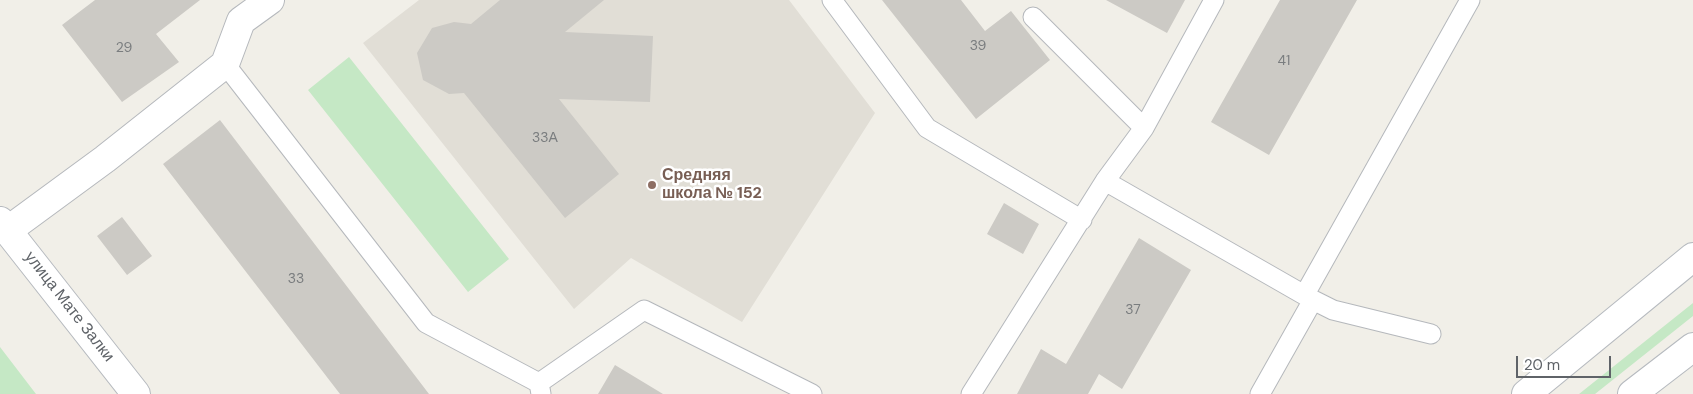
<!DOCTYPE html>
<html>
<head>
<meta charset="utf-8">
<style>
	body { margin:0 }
	#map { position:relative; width:1693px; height:394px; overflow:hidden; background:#f1efe8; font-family:"DM Sans",sans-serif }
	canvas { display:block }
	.scale { position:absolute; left:1516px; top:356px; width:95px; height:22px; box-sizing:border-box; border:2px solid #5f6368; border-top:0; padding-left:6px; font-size:15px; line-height:18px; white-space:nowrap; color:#5f6368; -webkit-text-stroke:4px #fff; paint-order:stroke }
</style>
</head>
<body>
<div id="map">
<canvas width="1693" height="394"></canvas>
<div class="scale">20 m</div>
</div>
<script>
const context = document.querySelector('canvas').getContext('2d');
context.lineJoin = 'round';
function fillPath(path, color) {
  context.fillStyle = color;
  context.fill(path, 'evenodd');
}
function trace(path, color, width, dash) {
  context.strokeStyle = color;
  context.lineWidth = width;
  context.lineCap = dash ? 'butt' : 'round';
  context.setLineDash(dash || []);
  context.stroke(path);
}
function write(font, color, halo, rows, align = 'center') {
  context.font = font + ' "DM Sans",sans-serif';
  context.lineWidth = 5;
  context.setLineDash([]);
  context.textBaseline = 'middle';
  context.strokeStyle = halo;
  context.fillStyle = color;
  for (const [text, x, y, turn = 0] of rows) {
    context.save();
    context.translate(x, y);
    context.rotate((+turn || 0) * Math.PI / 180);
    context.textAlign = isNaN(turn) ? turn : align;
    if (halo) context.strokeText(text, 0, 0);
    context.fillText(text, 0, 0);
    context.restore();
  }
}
const education = new Path2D(`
	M 419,0 L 789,0 L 875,113 L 742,322 L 631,258 L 574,309 L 363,43 Z`);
const green = new Path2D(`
	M 349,57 L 509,259 L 468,292 L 308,90 Z
	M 1693,303 L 1693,316 L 1595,394 L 1579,394 Z
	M 0,347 L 36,394 L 0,394 Z`);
const building = new Path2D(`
	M 95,0 L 200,0 L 156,34 L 179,62 L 122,102 L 62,25 Z
	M 500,0 L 604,0 L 565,32 L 653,36 L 650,102 L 559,99 L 619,174 L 565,218 L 464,93 L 449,94 L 423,80 L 417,53 L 432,28 L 454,22 L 471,24 Z
	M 882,0 L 961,0 L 985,31 L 1011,11 L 1050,60 L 976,119 Z
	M 1106,0 L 1185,0 L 1167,33 Z
	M 1280,0 L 1357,0 L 1269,155 L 1211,122 Z
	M 220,120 L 429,394 L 340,394 L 163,164 Z
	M 1004,203 L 1039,224 L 1023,254 L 987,234 Z
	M 122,217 L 152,256 L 127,275 L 97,236 Z
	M 1139,238 L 1191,270 L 1122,389 L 1099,374 L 1088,394 L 1017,394 L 1041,349 L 1066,364 Z
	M 615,365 L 663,394 L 598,394 Z`);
const lane = new Path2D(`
	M 832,0 L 927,128 L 1082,220
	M 1033,17 L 1144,128
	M 225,64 L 426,323 L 539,383 L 541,394
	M 1105,181 L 1313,300 L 1260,394
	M 1305,294 L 1470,0
	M 1313,300 L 1333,310 L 1431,334
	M 539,383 L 644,310 L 812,394
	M 971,394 L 1105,181 L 1144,128 L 1214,0`);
const street = new Path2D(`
	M 7,231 L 105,159 L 225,64 L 241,21 L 270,0`);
const secondary = new Path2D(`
	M 0,221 L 136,394
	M 1526,394 L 1693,257
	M 1632,394 L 1693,347`);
const markers = [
	[652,185,5,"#8d6e63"]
];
const numberNames = [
	["39",978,46],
	["29",124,48],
	["41",1284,61],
	["33А",545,138],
	["33",296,279],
	["37",1133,310]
];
const educationNames = [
	["Средняя",662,176],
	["школа № 152",662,194]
];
const streetNames = [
	["улица Мате Залки",69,307,52]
];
fillPath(education, '#e1ded6');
fillPath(green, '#c5e8c5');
fillPath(building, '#cccac5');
trace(lane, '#b5b8bc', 21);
trace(street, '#b5b8bc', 30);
trace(secondary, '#b6babf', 30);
trace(lane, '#fff', 19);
trace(street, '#fff', 28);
trace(secondary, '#fff', 28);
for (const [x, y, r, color] of markers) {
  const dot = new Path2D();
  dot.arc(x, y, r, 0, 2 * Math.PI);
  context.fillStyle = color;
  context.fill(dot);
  trace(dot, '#fff', 2);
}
write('14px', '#7a7d7f', null, numberNames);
write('bold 16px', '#785e54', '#fff', educationNames, 'left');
write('16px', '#5f6368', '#fff', streetNames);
</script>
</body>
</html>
